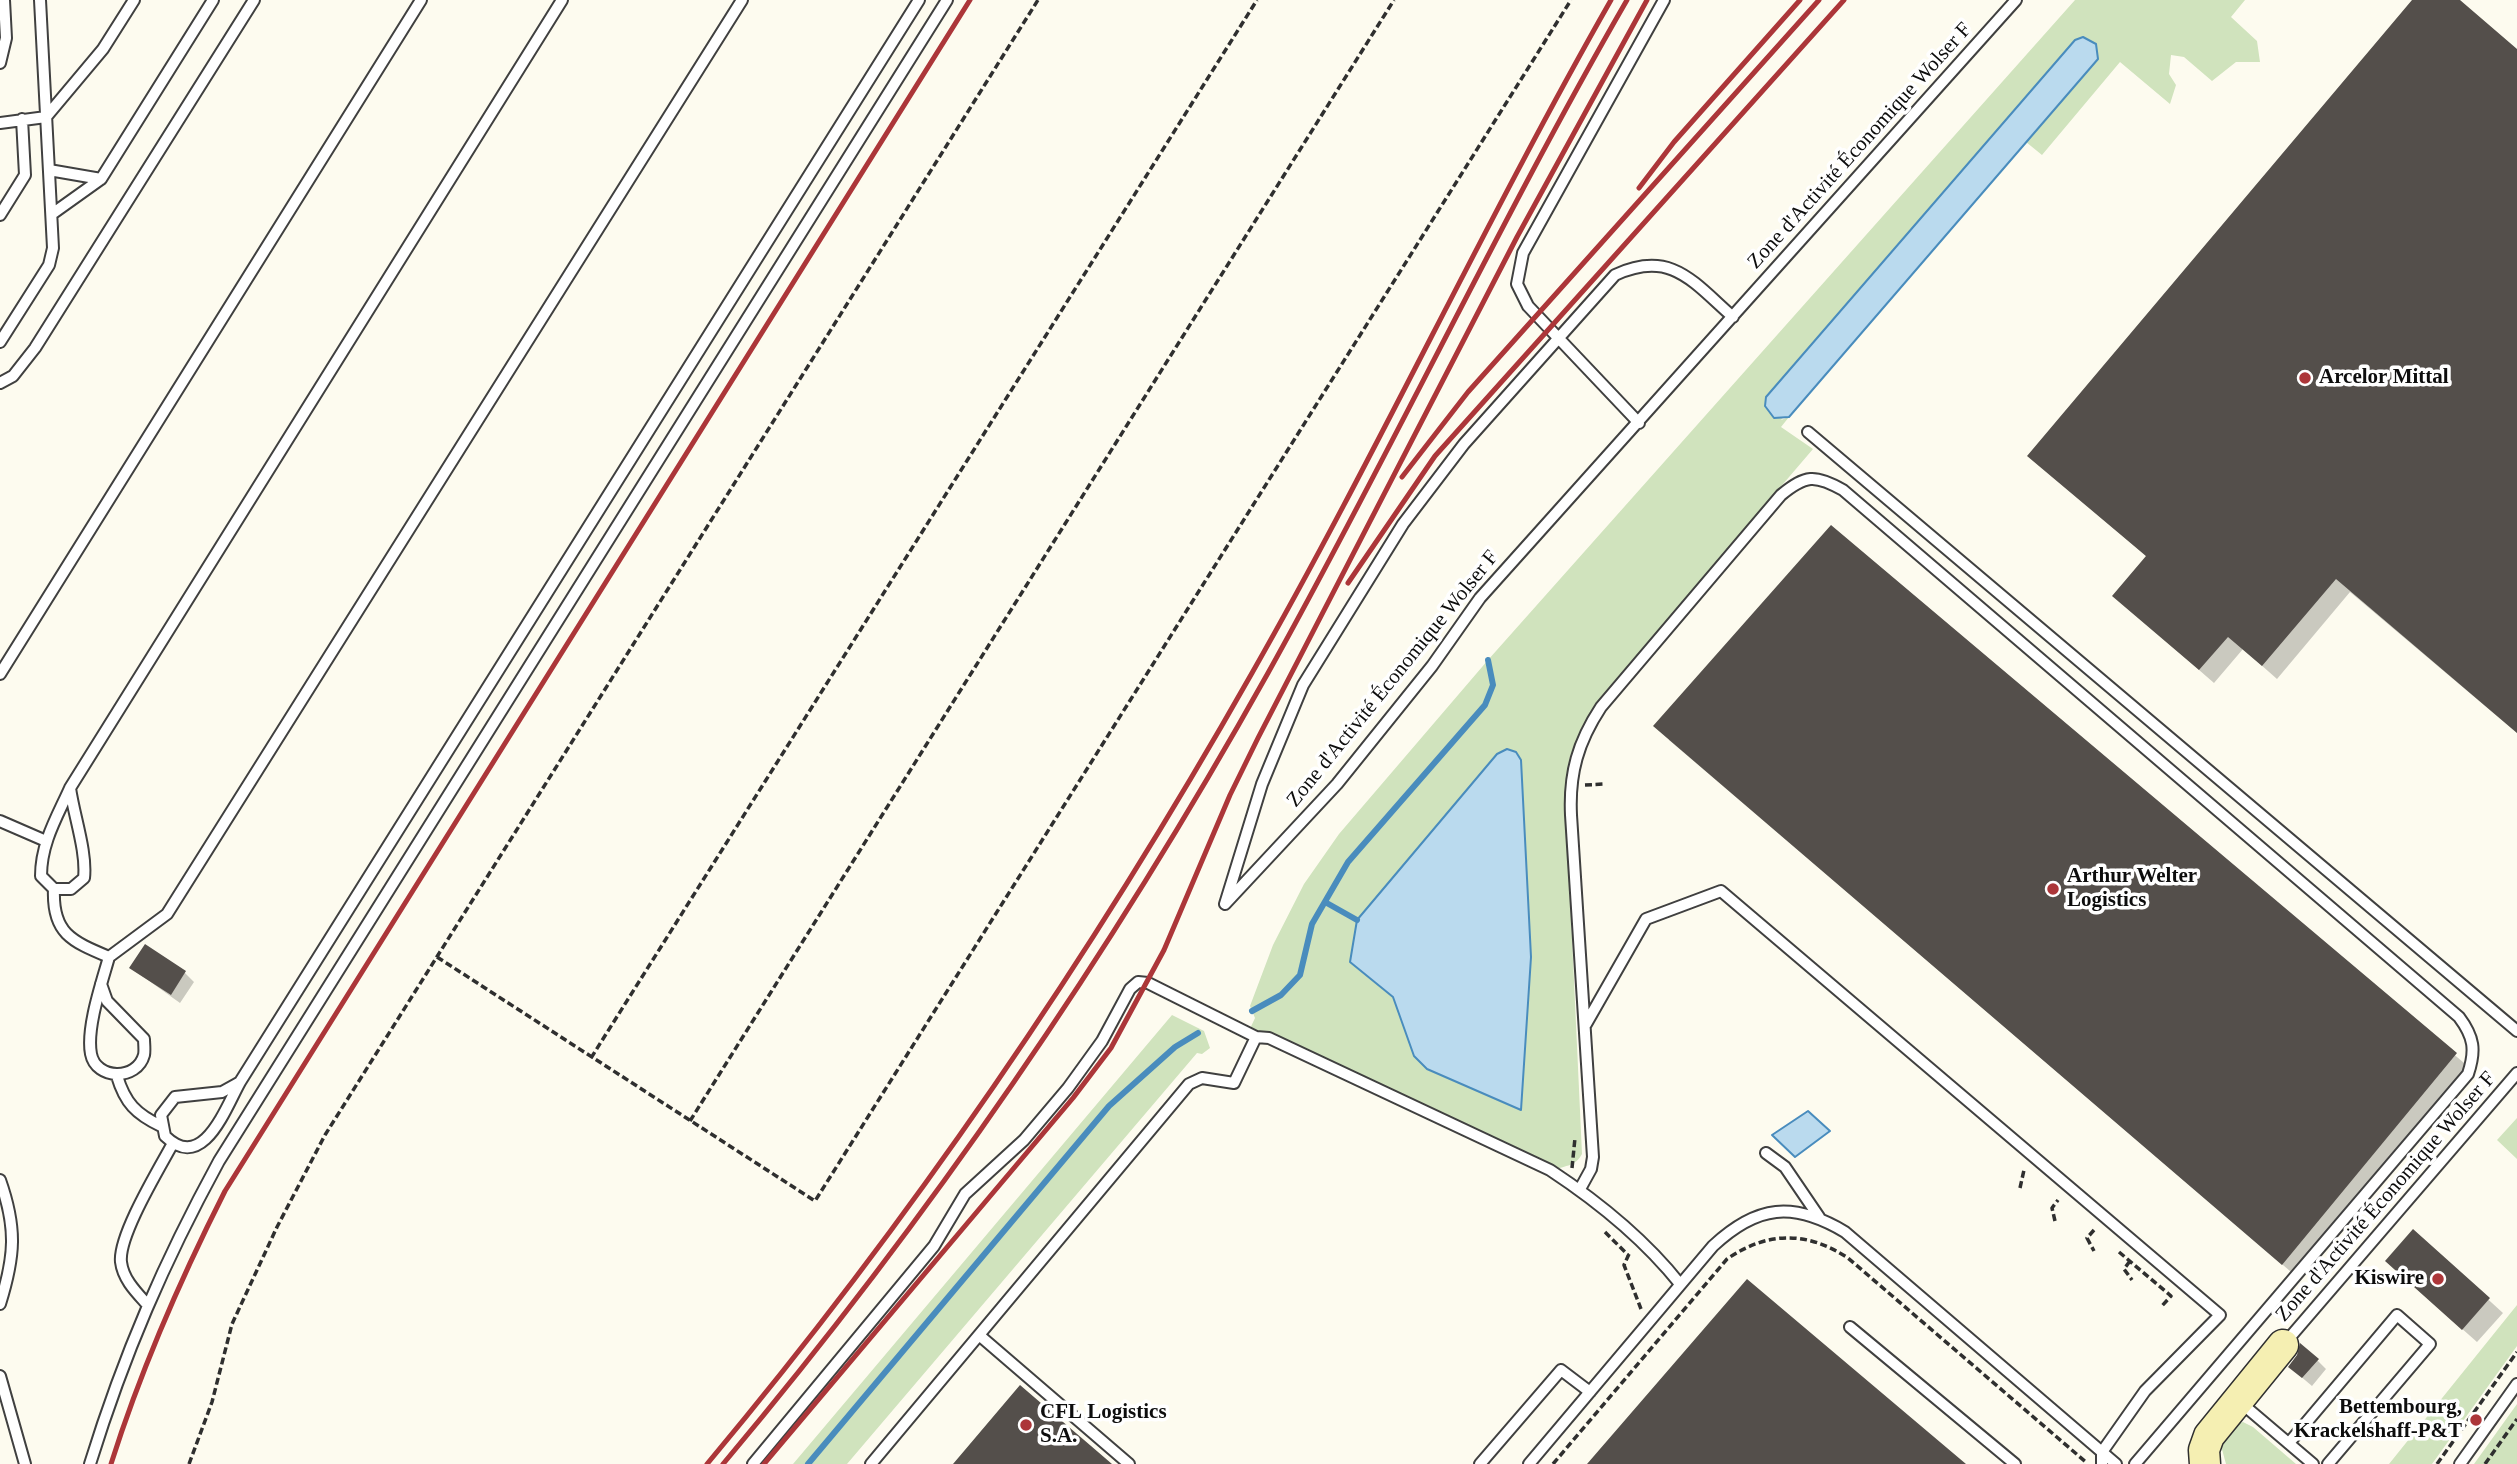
<!DOCTYPE html>
<html>
<head>
<meta charset="utf-8">
<style>
	body { margin:0 }
	canvas { display:block; background:#fdfbef }
</style>
</head>
<body>
<canvas width="2517" height="1464"></canvas>
<script>
const context = document.querySelector('canvas').getContext('2d');
context.lineJoin = 'round';
function fillPath(path, color) {
  context.fillStyle = color;
  context.fill(path, 'evenodd');
}
function trace(path, color, width, dash) {
  context.strokeStyle = color;
  context.lineWidth = width;
  context.lineCap = dash ? 'butt' : 'round';
  context.setLineDash(dash || []);
  context.stroke(path);
}
function write(font, color, halo, rows, align = 'center') {
  context.font = font + ' Georgia,serif';
  context.lineWidth = 7;
  context.setLineDash([]);
  context.textBaseline = 'middle';
  context.strokeStyle = halo;
  context.fillStyle = color;
  for (const [text, x, y, turn = 0] of rows) {
    context.save();
    context.translate(x, y);
    context.rotate((+turn || 0) * Math.PI / 180);
    context.textAlign = isNaN(turn) ? turn : align;
    if (halo) context.strokeText(text, 0, 0);
    context.fillText(text, 0, 0);
    context.restore();
  }
}
const green = new Path2D(`
	M 2075,0 L 2245,0 L 2231,17 L 2257,41 L 2260,62 L 2236,62 L 2212,81 L 2184,57 L 2171,55 L 2169,74 L 2176,85 L 2170,104 L 2120,62 L 2042,155 L 2026,142 L 2098,59 L 2096,44 L 1781,420 L 1789,417 L 1781,427 L 1813,449 L 1595,704 L 1570,756 L 1565,786 L 1582,1154 C 1576,1166 1563,1167 1550,1170 L 1248,1033 L 1255,1018 L 1250,1006 L 1273,945 L 1304,884 L 1339,834 L 1488,660 ZM 1516,752 L 1521,761 L 1531,957 L 1521,1110 L 1427,1069 L 1414,1055 L 1393,997 Z
	M 1172,1015 L 1204,1031 L 1210,1048 L 1202,1054 L 1197,1053 L 847,1464 L 793,1464 Z
	M 2517,1118 L 2517,1159 L 2497,1140 Z
	M 2517,1305 L 2517,1346 L 2432,1464 L 2389,1464 Z
	M 2517,1404 L 2517,1464 L 2474,1464 Z
	M 2243,1422 L 2253,1427 L 2296,1464 L 2226,1464 L 2220,1442 L 2233,1425 Z`);
const water = new Path2D(`
	M 2083,37 L 2096,44 L 2098,59 L 1789,417 L 1774,418 L 1765,406 L 1766,397 L 2075,40 Z
	M 1507,749 L 1516,752 L 1521,760 L 1531,957 L 1521,1110 L 1427,1069 L 1414,1056 L 1393,997 L 1350,962 L 1357,920 L 1497,754 Z
	M 1808,1111 L 1830,1131 L 1795,1157 L 1772,1135 Z`);
const shadow = new Path2D(`
	M 2414,0 L 2457,0 L 2517,51 L 2517,733 L 2350,592 L 2277,679 L 2243,649 L 2214,683 L 2114,596 L 2147,557 L 2030,456 Z
	M 1831,528 L 2470,1068 L 2297,1277 L 1669,740 Z
	M 131,968 L 185,973 L 194,982 L 180,1003 Z
	M 2413,1231 L 2503,1313 L 2477,1342 L 2401,1275 Z
	M 2317,1360 L 2326,1369 L 2312,1386 L 2299,1375 Z`);
const stream = new Path2D(`
	M 1325,902 L 1357,920
	M 1252,1011 L 1281,995 L 1300,975 L 1312,924 L 1348,862 L 1485,705 L 1493,685 L 1488,660
	M 808,1464 L 1109,1106 L 1175,1047 L 1198,1033`);
const building = new Path2D(`
	M 2412,0 L 2460,0 L 2517,49 L 2517,733 L 2336,579 L 2262,666 L 2228,637 L 2199,670 L 2112,596 L 2146,556 L 2027,456 Z
	M 1831,525 L 2457,1053 L 2282,1265 L 1653,726 Z
	M 145,944 L 186,971 L 171,995 L 129,968 Z
	M 2413,1229 L 2490,1298 L 2462,1330 L 2385,1261 Z
	M 1747,1279 L 1966,1464 L 1587,1464 Z
	M 2300,1343 L 2319,1359 L 2302,1378 L 2288,1367 L 2297,1355 Z
	M 1020,1385 L 1112,1464 L 953,1464 Z`);
const path = new Path2D(`
	M 1585,785 L 1604,784
	M 437,957 L 815,1201 L 1571,0
	M 591,1058 L 1257,0
	M 690,1121 L 1394,0
	M 1572,1168 L 1575,1138
	M 2020,1188 L 2024,1170
	M 2055,1221 L 2052,1208 L 2058,1200
	M 2094,1230 L 2087,1238 L 2094,1251
	M 1605,1232 L 1628,1255
	M 2119,1252 L 2171,1296 L 2161,1307
	M 1629,1254 L 1624,1265 L 1641,1309
	M 2130,1261 L 2124,1269 L 2132,1280
	M 189,1464 L 212,1402 L 232,1324 L 277,1227 L 325,1135 L 1038,0
	M 1553,1464 L 1727,1259 C 1768,1231 1807,1231 1848,1258 L 2087,1463
	M 2437,1464 L 2517,1352
	M 2485,1464 L 2517,1419`);
const lane = new Path2D(`
	M 0,63 L 6,38 L 4,0
	M 0,123 L 46,117 L 103,49 L 134,0
	M 49,170 L 101,179 L 213,0
	M 52,214 L 101,179
	M 0,215 L 25,175 L 22,119
	M 1733,317 C 1693,282 1671,249 1615,275 L 1464,444 L 1403,524 L 1303,685 L 1262,784 L 1225,904 L 1337,784 L 1432,666 L 1480,598 L 2016,0
	M 0,342 L 49,265 L 53,248 L 40,0
	M 0,383 L 13,376 L 35,348 L 254,0
	M 1639,423 L 1528,306 L 1517,284 L 1523,253 L 1664,0
	M 1808,432 L 2517,1031
	M 0,674 L 421,0
	M 70,788 C 74,816 87,852 84,878 L 71,889 L 54,889 L 41,876 C 41,843 57,817 70,788 L 562,0
	M 0,821 L 46,841
	M 54,889 C 52,933 71,941 109,957 L 167,914 L 742,0
	M 101,984 L 107,1001 L 144,1039 C 144,1043 145,1051 144,1055 C 137,1081 96,1080 91,1054 C 86,1028 102,982 109,957
	M 1586,1024 L 1646,919 L 1721,891 L 2220,1315 L 2145,1391 L 2102,1452 L 2102,1464
	M 117,1076 C 125,1103 136,1114 161,1126
	M 240,1082 L 222,1092 L 175,1097 L 161,1115 L 165,1136 C 203,1173 225,1109 240,1082 L 919,0
	M 1766,1153 L 1785,1167 L 1819,1217
	M 0,1180 C 17,1228 15,1256 0,1304
	M 1580,1189 L 1591,1169 L 1593,1157 L 1571,815 C 1569,773 1578,742 1601,707 L 1781,495 C 1805,475 1815,474 1843,490 L 2459,1017 C 2474,1037 2476,1050 2468,1074 L 2135,1464
	M 146,1303 C 136,1292 123,1279 121,1262 C 118,1236 159,1169 173,1143
	M 1850,1327 L 2015,1464
	M 979,1335 L 1129,1464
	M 2285,1343 L 2517,1073
	M 0,1376 L 25,1464
	M 2240,1402 L 2313,1464
	M 2289,1443 L 2397,1315 L 2430,1344 L 2328,1464
	M 90,1464 C 124,1354 164,1262 219,1161 L 947,0
	M 753,1464 L 934,1246 L 965,1194 L 1024,1140 L 1068,1088 L 1102,1041 L 1130,989 L 1138,982 L 1148,983 L 1256,1037 L 1269,1038 L 1550,1170 C 1597,1201 1645,1240 1680,1284
	M 871,1464 L 1189,1084 L 1202,1078 L 1234,1083 L 1256,1037
	M 1480,1464 L 1561,1370 L 1590,1392
	M 1529,1464 L 1713,1246 C 1757,1205 1793,1201 1845,1232 L 2116,1464
	M 2460,1464 L 2517,1384`);
const secondary = new Path2D(`
	M 2205,1464 L 2204,1450 L 2209,1436 L 2283,1345`);
const rail = new Path2D(`
	M 1639,188 L 1674,142 L 1800,0
	M 1402,477 L 1468,392 L 1819,0
	M 1348,583 L 1435,456 L 1844,0
	M 111,1464 C 141,1369 180,1280 225,1191 L 970,0
	M 707,1464 C 913,1218 1094,952 1252,673 C 1378,452 1485,221 1611,0
	M 723,1464 C 929,1219 1112,952 1268,673 C 1392,451 1500,220 1627,0
	M 764,1464 L 1073,1098 L 1111,1048 L 1164,950 L 1230,795 L 1258,738 L 1517,237 L 1647,0`);
const markers = [
	[2305,378,7,"#ac3639"],
	[2053,889,7,"#ac3639"],
	[2438,1279,7,"#ac3639"],
	[2476,1420,7,"#ac3639"],
	[1026,1425,7,"#ac3639"]
];
const streetNames = [
	["Zone d'Activité Économique Wolser F",1860,146,-48],
	["Zone d'Activité Économique Wolser F",1393,679,-51],
	["Zone d'Activité Économique Wolser F",2386,1197,-49]
];
const poiNames = [
	["Arcelor Mittal",2319,378],
	["Arthur Welter",2067,877],
	["Logistics",2067,901],
	["Kiswire",2424,1279,"right"],
	["Bettembourg,",2462,1408,"right"],
	["Krackelshaff-P&T",2462,1432,"right"],
	["CFL Logistics",1040,1413],
	["S.A.",1040,1437]
];
fillPath(green, '#d0e3bd');
fillPath(water, '#badaee');
trace(water, '#498cbd', 2);
fillPath(shadow, '#0003');
trace(stream, '#498cbd', 6);
fillPath(building, '#544f4b');
trace(lane, '#404040', 14);
trace(secondary, '#2f2f2f', 33);
trace(path, '#2f2f2f', 3.5, [7, 3.5]);
trace(lane, '#fff', 10);
trace(secondary, '#f5efb2', 30);
trace(rail, '#ac3639', 5);
for (const [x, y, r, color] of markers) {
  const dot = new Path2D();
  dot.arc(x, y, r, 0, 2 * Math.PI);
  context.fillStyle = color;
  context.fill(dot);
  trace(dot, '#fff', 2.5);
}
write('21px', '#0d0d0d', '#fff', streetNames);
write('bold 21px', '#0d0d0d', '#fff', poiNames, 'left');
</script>
</body>
</html>
